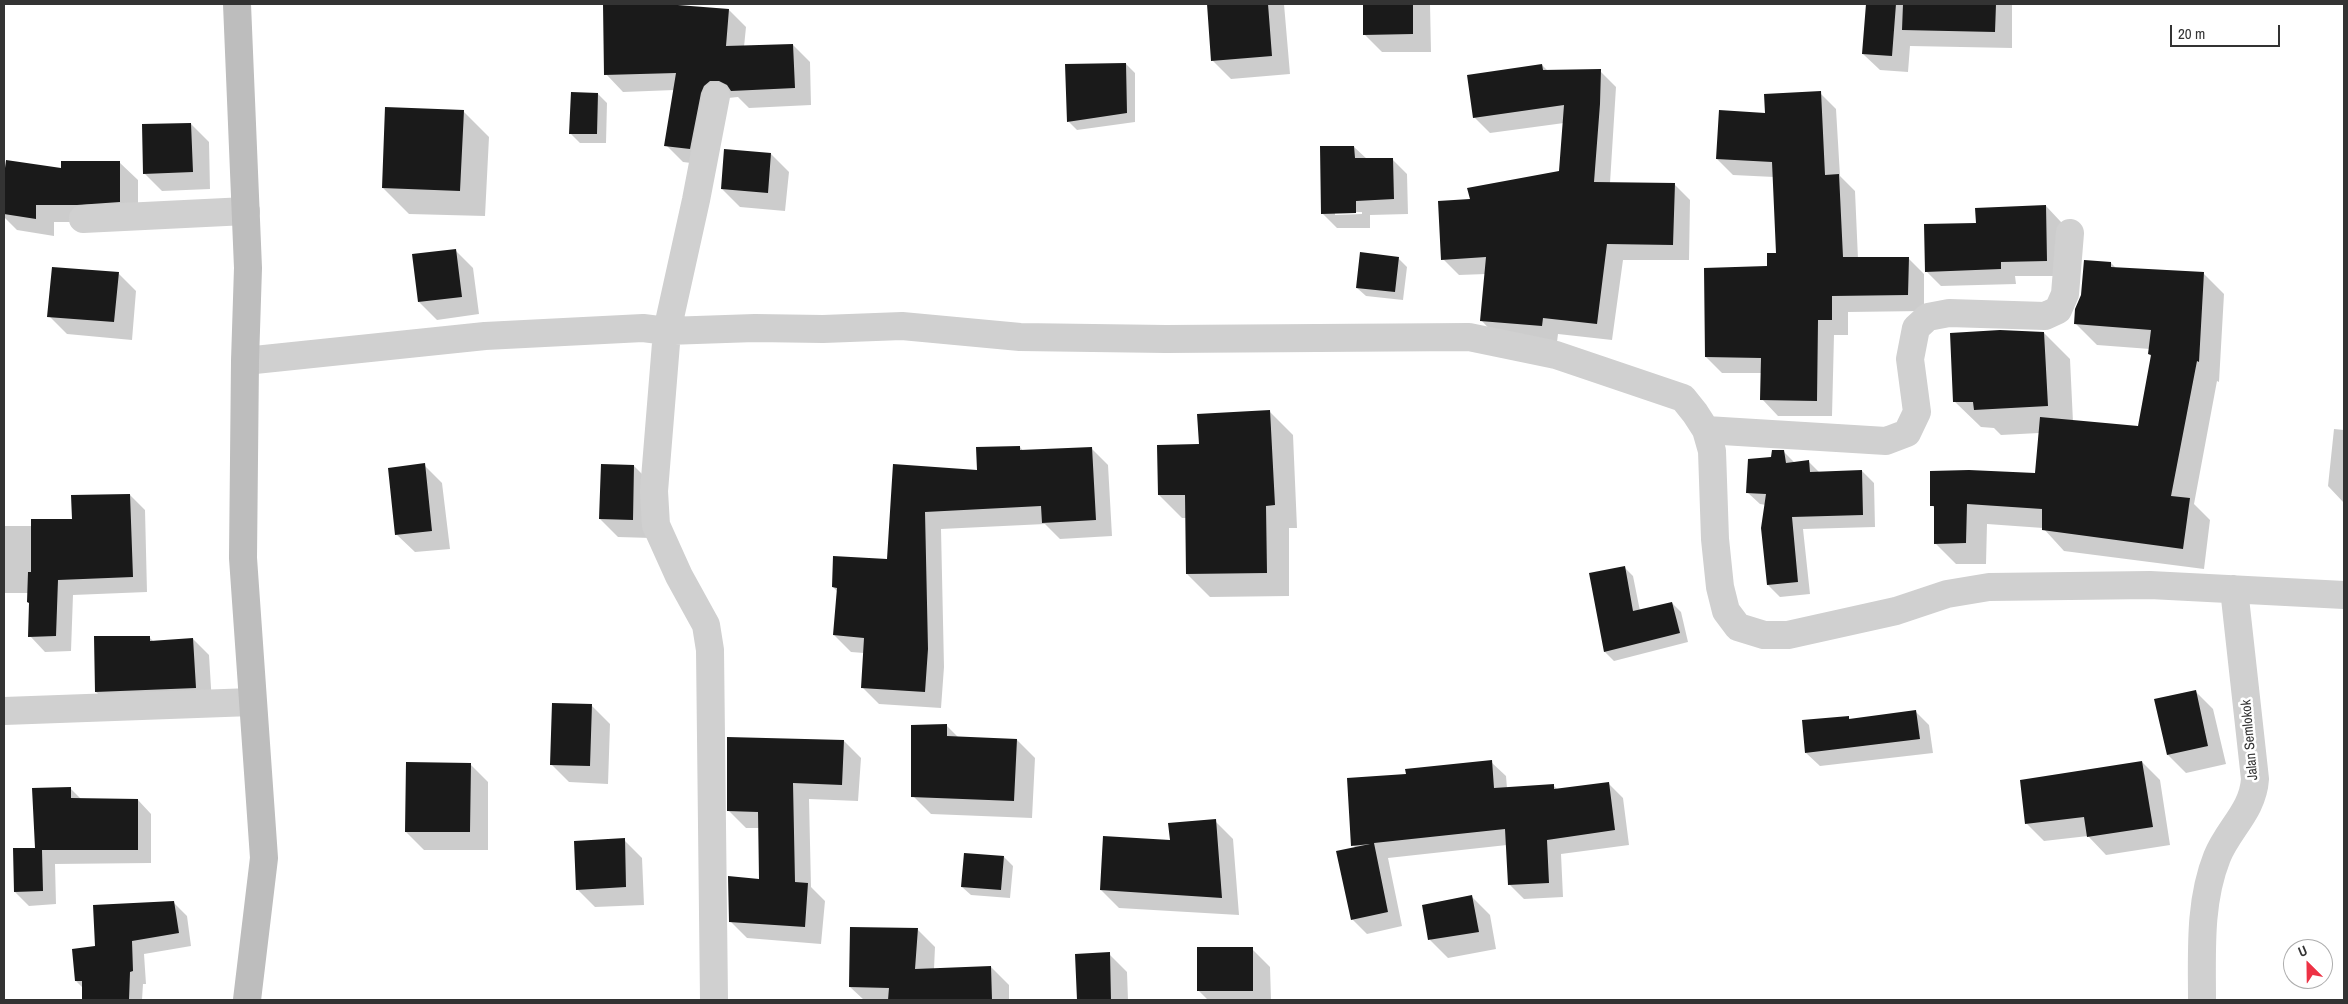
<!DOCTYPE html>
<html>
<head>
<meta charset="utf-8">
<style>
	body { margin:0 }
	#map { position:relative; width:2348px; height:1004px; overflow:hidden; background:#fff; font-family:"Archivo Narrow",sans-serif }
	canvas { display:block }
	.frame { position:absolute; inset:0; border:5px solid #333; pointer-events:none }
	.north { position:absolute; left:2283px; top:939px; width:50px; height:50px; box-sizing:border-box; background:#fff; border:1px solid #adadad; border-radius:50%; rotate:337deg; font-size:14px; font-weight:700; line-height:20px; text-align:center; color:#333 }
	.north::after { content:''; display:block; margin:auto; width:18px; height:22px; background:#ed3245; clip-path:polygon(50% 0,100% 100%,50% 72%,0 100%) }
	.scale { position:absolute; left:2170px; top:25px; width:110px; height:22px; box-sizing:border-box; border:2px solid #333; border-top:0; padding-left:6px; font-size:15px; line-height:18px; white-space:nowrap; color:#333; -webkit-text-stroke:4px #fff; paint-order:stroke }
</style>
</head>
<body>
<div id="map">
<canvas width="2348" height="1004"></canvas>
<div class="frame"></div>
<div class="north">U</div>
<div class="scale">20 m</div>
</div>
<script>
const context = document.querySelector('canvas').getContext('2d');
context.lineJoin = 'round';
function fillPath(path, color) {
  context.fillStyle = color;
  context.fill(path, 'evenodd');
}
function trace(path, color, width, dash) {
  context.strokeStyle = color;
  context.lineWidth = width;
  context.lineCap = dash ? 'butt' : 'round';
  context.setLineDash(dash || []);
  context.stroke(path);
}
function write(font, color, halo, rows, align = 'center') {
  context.font = font + ' "Archivo Narrow",sans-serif';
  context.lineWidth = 5;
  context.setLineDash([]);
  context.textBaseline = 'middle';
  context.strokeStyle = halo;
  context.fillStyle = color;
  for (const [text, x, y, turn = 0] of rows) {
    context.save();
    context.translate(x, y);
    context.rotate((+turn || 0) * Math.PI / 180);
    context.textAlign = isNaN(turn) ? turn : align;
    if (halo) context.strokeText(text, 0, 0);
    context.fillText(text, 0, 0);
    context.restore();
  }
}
const shadow = new Path2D(`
	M 604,4 L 673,4 L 674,6 L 729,10 L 746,27 L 744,47 L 793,45 L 810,62 L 811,105 L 749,108 L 738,97 L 728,98 L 707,165 L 683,162 L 666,145 L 674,90 L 623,92 L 606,74 Z
	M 1208,4 L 1284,4 L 1290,74 L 1231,79 L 1213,61 Z
	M 1364,4 L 1430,4 L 1431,52 L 1382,52 L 1364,34 Z
	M 1867,4 L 2012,4 L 2012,48 L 1910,46 L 1908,72 L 1880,70 L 1863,54 Z
	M 1126,64 L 1135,73 L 1135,122 L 1077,130 L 1069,122 Z
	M 1542,65 L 1548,71 L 1600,71 L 1616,87 L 1610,183 L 1674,184 L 1690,200 L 1689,260 L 1623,260 L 1612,340 L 1558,334 L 1557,342 L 1497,337 L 1481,320 L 1486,274 L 1459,275 L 1443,259 L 1472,200 L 1561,172 L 1564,123 L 1490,133 L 1474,117 Z
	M 1820,93 L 1836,109 L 1840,176 L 1855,191 L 1858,259 L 1908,258 L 1924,274 L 1924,311 L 1848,312 L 1848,335 L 1834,335 L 1832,416 L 1778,416 L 1762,399 L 1762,373 L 1722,373 L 1706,357 L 1777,254 L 1774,177 L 1733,175 L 1717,159 L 1766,114 Z
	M 598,94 L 607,103 L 606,143 L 580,143 L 571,134 Z
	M 463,111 L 489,137 L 485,216 L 409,214 L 383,188 Z
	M 191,124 L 209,142 L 210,189 L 162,191 L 144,173 Z
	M 1354,147 L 1367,159 L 1392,159 L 1407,174 L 1408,214 L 1370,215 L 1370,228 L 1337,228 L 1322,213 ZM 1335,212 L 1362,212 L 1362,214 L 1335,215 Z
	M 771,154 L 789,172 L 785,211 L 740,207 L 722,189 Z
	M 7,161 L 63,169 L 119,162 L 138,180 L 138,219 L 96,222 L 54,222 L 54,236 L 17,230 L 4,217 L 4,184 Z
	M 2046,206 L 2061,222 L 2062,276 L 2015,276 L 2016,284 L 1941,286 L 1926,271 L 1977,224 Z
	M 455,250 L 473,268 L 479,314 L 437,320 L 419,302 Z
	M 1398,258 L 1407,267 L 1403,300 L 1366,296 L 1357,288 Z
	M 2111,263 L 2116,268 L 2203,273 L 2224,294 L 2219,382 L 2217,381 L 2194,504 L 2210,520 L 2204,569 L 2064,551 L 2043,528 L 1987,524 L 1986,564 L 1956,564 L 1935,543 L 1935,509 L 1932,505 L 2036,474 L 2039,433 L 2001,435 L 1994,428 L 1981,427 L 1954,401 L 2044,333 L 2070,359 L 2073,422 L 2139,428 L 2152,357 L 2149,354 L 2150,349 L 2097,345 L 2076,324 Z
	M 118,273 L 136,291 L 132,340 L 67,334 L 49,316 Z
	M 1270,412 L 1293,435 L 1297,528 L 1289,528 L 1289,596 L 1210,597 L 1187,574 L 1187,518 L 1182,518 L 1159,495 L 1200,446 Z
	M 2334,429 L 2344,430 L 2344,503 L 2328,486 Z
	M 1020,447 L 1024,452 L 1091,448 L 1108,465 L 1112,536 L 1060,539 L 1045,524 L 941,529 L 944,667 L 941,708 L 879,704 L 862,687 L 864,653 L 851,652 L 834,635 L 838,592 L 833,587 L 888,560 L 894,465 L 978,471 Z
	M 1784,452 L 1795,463 L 1808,461 L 1820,473 L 1862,471 L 1874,483 L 1875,527 L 1803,529 L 1810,594 L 1780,597 L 1768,585 L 1766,505 L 1760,504 L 1747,492 L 1772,458 Z
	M 424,465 L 442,483 L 450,549 L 415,552 L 396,534 Z
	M 634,466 L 652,484 L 651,538 L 618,537 L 600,519 Z
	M 130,495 L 145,510 L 147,592 L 73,595 L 71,651 L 45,652 L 30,636 L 29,593 L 4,593 L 4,526 L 32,526 L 73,520 Z
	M 1624,567 L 1633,576 L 1640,611 L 1672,603 L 1681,612 L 1688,642 L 1614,661 L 1605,652 L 1591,574 Z
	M 149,637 L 154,642 L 193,639 L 209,655 L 212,704 L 112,707 L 96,692 Z
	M 2195,691 L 2213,709 L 2226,764 L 2186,773 L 2168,755 Z
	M 592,706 L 610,724 L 608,784 L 569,782 L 551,764 Z
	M 1915,711 L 1929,725 L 1933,753 L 1820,766 L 1806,753 L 1848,717 L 1851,720 Z
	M 946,725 L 958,737 L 1017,740 L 1035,758 L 1032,818 L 931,814 L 913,796 Z
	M 844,741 L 861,758 L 858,801 L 809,799 L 811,887 L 825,901 L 821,944 L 747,938 L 730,921 L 760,880 L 759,828 L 746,828 L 729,811 Z
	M 1491,762 L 1506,776 L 1507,788 L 1553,785 L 1558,790 L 1608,783 L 1623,798 L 1629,845 L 1561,854 L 1563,897 L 1524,899 L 1510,885 L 1507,845 L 1388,858 L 1402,926 L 1367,934 L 1352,919 L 1356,848 L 1353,845 L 1407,776 Z
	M 2142,762 L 2160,780 L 2170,845 L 2106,855 L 2088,836 L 2044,841 L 2026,823 Z
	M 470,764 L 488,782 L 488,850 L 424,850 L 406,832 Z
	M 70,788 L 82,800 L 138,800 L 151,814 L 151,863 L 55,864 L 56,904 L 29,906 L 15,892 Z
	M 1215,821 L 1233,839 L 1239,915 L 1119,908 L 1101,890 Z
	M 624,840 L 642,858 L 644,905 L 595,907 L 577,889 Z
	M 1004,857 L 1013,866 L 1010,898 L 971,895 L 962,887 Z
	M 1472,897 L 1490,915 L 1496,949 L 1448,958 L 1430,940 Z
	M 173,902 L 187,916 L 191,946 L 144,954 L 146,984 L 143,984 L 142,1000 L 83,1000 L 83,988 L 76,981 L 96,948 Z
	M 917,929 L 935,947 L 934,969 L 991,967 L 1009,985 L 1009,1000 L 864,1000 L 850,987 Z
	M 1252,949 L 1270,967 L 1271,1000 L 1208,1000 L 1199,991 Z
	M 1109,954 L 1127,972 L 1128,1000 L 1078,1000 L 1077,955 Z`);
const building = new Path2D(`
	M 603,4 L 665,4 L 729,9 L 726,46 L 793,44 L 795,88 L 731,91 L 727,85 L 719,81 L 710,81 L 704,86 L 701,93 L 690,149 L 664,146 L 676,73 L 604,75 Z
	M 1207,4 L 1268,4 L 1272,56 L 1211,61 Z
	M 1363,4 L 1413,4 L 1413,34 L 1363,35 Z
	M 1866,4 L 1896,4 L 1892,56 L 1862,54 Z
	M 1903,4 L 1996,4 L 1995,32 L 1902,30 Z
	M 1126,63 L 1127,113 L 1067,122 L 1065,64 Z
	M 1542,64 L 1543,70 L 1601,69 L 1600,104 L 1594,182 L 1675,183 L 1673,245 L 1607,244 L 1597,324 L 1543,318 L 1542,326 L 1480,321 L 1486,257 L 1441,260 L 1438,201 L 1470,199 L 1467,188 L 1559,171 L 1564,105 L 1473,118 L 1467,75 Z
	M 1821,91 L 1825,175 L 1839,174 L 1843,257 L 1909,257 L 1908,295 L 1832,296 L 1832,320 L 1818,320 L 1817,401 L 1760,400 L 1761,358 L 1705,357 L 1704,268 L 1767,266 L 1767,253 L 1776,253 L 1772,162 L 1716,159 L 1719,110 L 1765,113 L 1764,94 Z
	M 571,92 L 598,93 L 597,134 L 569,134 Z
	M 385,107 L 464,110 L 460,191 L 382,188 Z
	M 191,123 L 193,172 L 143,174 L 142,124 Z
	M 1320,146 L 1354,146 L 1355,158 L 1393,158 L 1394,199 L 1356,201 L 1356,213 L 1321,214 Z
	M 724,149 L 771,153 L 768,193 L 721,189 Z
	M 6,160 L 61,168 L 61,161 L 120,161 L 120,202 L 77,205 L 36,205 L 36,219 L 4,214 L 4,176 Z
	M 2046,205 L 2047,261 L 2001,262 L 2001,269 L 1925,272 L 1924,224 L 1976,223 L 1975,208 Z
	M 456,249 L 462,297 L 418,302 L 412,254 Z
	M 1360,252 L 1399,257 L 1395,292 L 1356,288 Z
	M 2084,260 L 2111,262 L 2111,267 L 2204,272 L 2199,362 L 2197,361 L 2171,496 L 2190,498 L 2183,549 L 2042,530 L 2042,509 L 1967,504 L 1966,543 L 1934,544 L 1934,506 L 1930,506 L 1930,471 L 1969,470 L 2035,473 L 2040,417 L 2138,426 L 2151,355 L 2148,354 L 2151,330 L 2074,324 L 2075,309 L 2081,295 Z
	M 52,267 L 119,272 L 114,322 L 47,317 Z
	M 2000,330 L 2044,332 L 2048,406 L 1974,410 L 1973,402 L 1953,402 L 1950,333 Z
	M 1270,410 L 1275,505 L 1266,506 L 1267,573 L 1186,574 L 1185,495 L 1158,495 L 1157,445 L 1199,444 L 1197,414 Z
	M 1020,446 L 1020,450 L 1092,447 L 1096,520 L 1042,523 L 1041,506 L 925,512 L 928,649 L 925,692 L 861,688 L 864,638 L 833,635 L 837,588 L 832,587 L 833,556 L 887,559 L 893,464 L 977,470 L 976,447 Z
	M 1772,450 L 1784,450 L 1786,463 L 1809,460 L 1810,472 L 1862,470 L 1863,515 L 1792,517 L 1798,582 L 1767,585 L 1761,528 L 1766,494 L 1746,493 L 1748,459 L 1771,457 Z
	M 425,463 L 432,531 L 395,535 L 388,468 Z
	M 601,464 L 634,465 L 633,520 L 599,519 Z
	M 130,494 L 133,577 L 58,580 L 56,636 L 28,637 L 29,603 L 27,602 L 28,572 L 31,572 L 31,519 L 72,519 L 71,495 Z
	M 1625,566 L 1633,611 L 1672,602 L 1680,633 L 1604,652 L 1589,573 Z
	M 94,636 L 150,636 L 150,641 L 193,638 L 196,688 L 95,692 Z
	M 2196,690 L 2208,746 L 2167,755 L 2154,699 Z
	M 552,703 L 592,704 L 590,766 L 550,765 Z
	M 1916,710 L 1920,739 L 1805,753 L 1802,720 L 1849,716 L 1849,719 Z
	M 947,724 L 947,736 L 1017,739 L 1014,801 L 911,797 L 911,725 Z
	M 727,737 L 844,740 L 842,785 L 793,783 L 795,882 L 808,883 L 805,927 L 729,922 L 728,876 L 759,879 L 758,812 L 727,811 Z
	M 1492,760 L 1494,788 L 1554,784 L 1554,789 L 1609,782 L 1615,830 L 1547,840 L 1549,883 L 1508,885 L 1505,829 L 1374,843 L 1388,912 L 1351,920 L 1336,851 L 1370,844 L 1351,846 L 1347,778 L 1406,774 L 1405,769 Z
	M 2142,761 L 2153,827 L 2087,837 L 2084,817 L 2025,824 L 2020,780 Z
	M 406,762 L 471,763 L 470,832 L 405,832 Z
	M 71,787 L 71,798 L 138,799 L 138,850 L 42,850 L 43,891 L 14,892 L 13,848 L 35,848 L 32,788 Z
	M 1216,819 L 1222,898 L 1100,890 L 1103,836 L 1170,840 L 1168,823 Z
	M 625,838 L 626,887 L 576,890 L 574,841 Z
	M 964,853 L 1004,856 L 1001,890 L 961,887 Z
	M 1472,895 L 1479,932 L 1428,940 L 1422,905 Z
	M 174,901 L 179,933 L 132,941 L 133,971 L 130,972 L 129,1000 L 82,1000 L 82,981 L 75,981 L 72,949 L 95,946 L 93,905 Z
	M 850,927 L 918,928 L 915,969 L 991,966 L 992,1000 L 888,1000 L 889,988 L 849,987 Z
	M 1197,947 L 1253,947 L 1253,991 L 1197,991 Z
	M 1110,952 L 1111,1000 L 1077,1000 L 1075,954 Z`);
const street = new Path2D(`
	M 83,219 L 246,211
	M 245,361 L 485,336 L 643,328 L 667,331 L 755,328 L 823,329 L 902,326 L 1020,337 L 1166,339 L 1469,337 L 1556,355 L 1683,398 L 1695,413 L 1706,430 L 1712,451 L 1715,539 L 1720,587 L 1726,611 L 1738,627 L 1764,635 L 1788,635 L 1896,611 L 1947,594 L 1989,587 L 2150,585 L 2344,595
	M 1706,430 L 1886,441 L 1907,433 L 1917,412 L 1910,359 L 1916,328 L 1928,317 L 1949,313 L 2045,316 L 2058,310 L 2065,294 L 2070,233
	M 4,711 L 252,702
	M 714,1000 L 710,650 L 706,625 L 679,576 L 656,525 L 654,491 L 667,331 L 696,200 L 716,96
	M 2202,1000 C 2202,952 2199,902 2217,857 C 2228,829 2253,811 2255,779 L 2234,589`);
const secondary = new Path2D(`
	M 237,4 L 248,268 L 245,361 L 243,558 L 264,858 L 247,1000`);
const streetNames = [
	["Jalan Semlokok",2250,740,-95]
];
fillPath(shadow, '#0003');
fillPath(building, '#1a1a1a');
trace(street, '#d0d0d0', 28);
trace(secondary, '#bdbdbd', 28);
write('14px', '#333', '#fff', streetNames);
</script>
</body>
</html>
